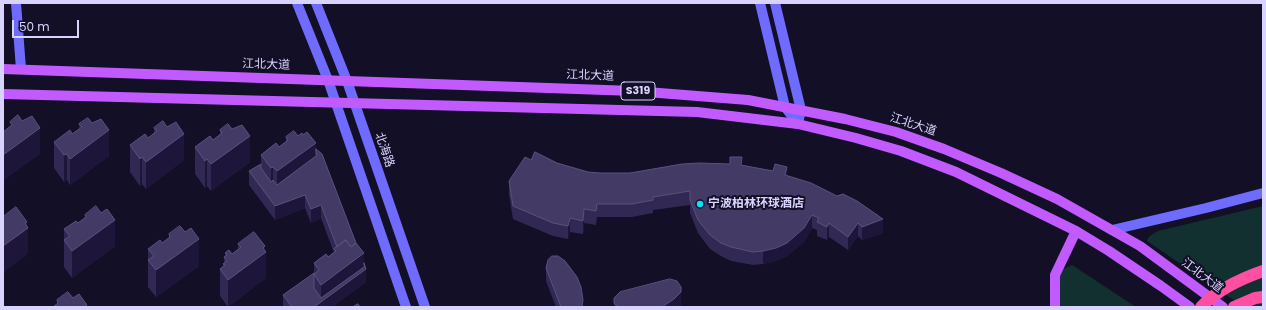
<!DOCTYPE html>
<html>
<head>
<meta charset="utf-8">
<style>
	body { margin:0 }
	#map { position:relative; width:1266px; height:310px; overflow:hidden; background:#130f26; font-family:Poppins,sans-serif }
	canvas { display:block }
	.frame { position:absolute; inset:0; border:4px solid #d9d4ff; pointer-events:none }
	.scale { position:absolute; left:12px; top:20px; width:67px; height:18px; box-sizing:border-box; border:2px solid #d9d4ff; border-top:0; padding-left:5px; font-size:12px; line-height:14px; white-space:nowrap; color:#d9d4ff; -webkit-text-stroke:3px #130f26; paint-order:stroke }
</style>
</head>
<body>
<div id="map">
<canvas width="1266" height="310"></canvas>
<div class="frame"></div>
<div class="scale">50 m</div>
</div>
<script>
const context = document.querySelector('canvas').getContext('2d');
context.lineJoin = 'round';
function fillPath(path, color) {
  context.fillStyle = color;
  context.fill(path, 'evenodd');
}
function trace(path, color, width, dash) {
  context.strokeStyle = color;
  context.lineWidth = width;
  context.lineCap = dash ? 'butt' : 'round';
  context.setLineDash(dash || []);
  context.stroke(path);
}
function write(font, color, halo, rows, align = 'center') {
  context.font = font + ' Poppins,"Noto Sans SC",sans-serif';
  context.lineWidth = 4;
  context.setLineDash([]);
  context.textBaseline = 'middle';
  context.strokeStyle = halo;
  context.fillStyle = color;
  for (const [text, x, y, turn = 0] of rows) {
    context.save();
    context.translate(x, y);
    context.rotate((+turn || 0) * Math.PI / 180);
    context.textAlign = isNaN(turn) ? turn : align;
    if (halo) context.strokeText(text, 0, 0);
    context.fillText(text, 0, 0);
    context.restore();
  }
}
const green = new Path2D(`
	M 1263,206 L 1263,307 L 1244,307 L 1147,241 C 1149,235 1153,234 1158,231 Z
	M 1072,265 L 1136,307 L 1060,307 L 1059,277 L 1063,269 Z`);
const secondary = new Path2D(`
	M 16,3 L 21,69
	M 297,3 L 328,80 L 406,307
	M 316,3 L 347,81 L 425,307
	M 760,3 L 785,107 L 798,124
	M 775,3 L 801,110 L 799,119
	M 1112,230 L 1206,208 L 1263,193`);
const primary = new Path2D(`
	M 3,69 L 634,91 L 748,100 L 845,119 L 896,132 L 944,149 L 1001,173 L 1057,199 L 1140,246 L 1223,307
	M 3,94 L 697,112 L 798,124 L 856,138 L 901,151 L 956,172 L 1076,231 L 1109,251 L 1161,286 L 1190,307
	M 1055,307 L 1055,275 L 1076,231`);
const highway = new Path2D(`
	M 1201,307 C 1218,289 1240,279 1263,271
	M 1234,307 L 1255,298 L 1263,297`);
const wall = new Path2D(`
	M 79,124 L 109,156 L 70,185 L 67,180 L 64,182 L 54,168 L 54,142 L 72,134 L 79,129 Z
	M 167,127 L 184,160 L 146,189 L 142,184 L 140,186 L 130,172 L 130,145 L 148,138 L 154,133 L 154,128 Z
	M 232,129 L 250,162 L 211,191 L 207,186 L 205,188 L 195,174 L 195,147 L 213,140 L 220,135 L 220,130 Z
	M 303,135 L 316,149 L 364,263 L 366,282 L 332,307 L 283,307 L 283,295 L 314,273 L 314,263 L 328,257 L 334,253 L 321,218 L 311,223 L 305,208 L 275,220 L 249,185 L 249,171 L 261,164 L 261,155 L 279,147 L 286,142 L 286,137 L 298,136 Z
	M 531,160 L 557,163 L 588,172 L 600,173 L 630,173 L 742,166 L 787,176 L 883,233 L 862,240 L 858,236 L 848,250 L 829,237 L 827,240 L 817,236 L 817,230 L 812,228 L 804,242 L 787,256 L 776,261 L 763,264 L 753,265 L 731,261 L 721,256 L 710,249 L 698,233 L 690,213 L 690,205 L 653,210 L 653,213 L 632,217 L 597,217 L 596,225 L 584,223 L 583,234 L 570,232 L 568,239 L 553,236 L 513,219 L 509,195 L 509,181 Z
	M 85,215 L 115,246 L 72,278 L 64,267 L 64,229 L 78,223 L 85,219 Z
	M 169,234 L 199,266 L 156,297 L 148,287 L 148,249 L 162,243 L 169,238 Z
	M 238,244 L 265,250 L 266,278 L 228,307 L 220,296 L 220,269 L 223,266 L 223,264 L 224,263 L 224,257 L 225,256 L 225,253 L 232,254 L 238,249 Z
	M 546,268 L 583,307 L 556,307 L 546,281 Z
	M 614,298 L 681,300 L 681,305 L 679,307 L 614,307 Z`);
const shadedWall = new Path2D(`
	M 40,128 L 40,154 L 3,181 L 3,155 Z
	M 109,130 L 109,156 L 70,185 L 70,159 Z
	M 184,134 L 184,160 L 146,189 L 146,162 Z
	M 250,136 L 250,162 L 211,191 L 211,164 Z
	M 316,143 L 316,170 L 277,198 L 277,171 Z
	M 67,154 L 67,180 L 64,182 L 64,155 Z
	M 142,157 L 142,184 L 140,186 L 140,159 Z
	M 207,159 L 207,186 L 205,188 L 205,161 Z
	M 273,167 L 273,193 L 271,195 L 271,168 Z
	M 787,167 L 787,180 L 785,175 Z
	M 305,195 L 305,208 L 275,220 L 275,206 Z
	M 321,205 L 321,218 L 311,223 L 311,209 Z
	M 584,209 L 584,223 L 583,234 L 583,221 Z
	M 812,215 L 812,228 L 804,242 L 787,256 L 776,261 L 763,264 L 763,251 Z
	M 570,218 L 570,232 L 568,239 L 568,226 Z
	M 883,219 L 883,233 L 862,240 L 862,227 Z
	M 115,220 L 115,246 L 72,278 L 72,251 Z
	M 27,222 L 27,228 L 28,228 L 28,254 L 3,273 L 3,246 Z
	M 829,223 L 829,237 L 827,240 L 827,227 Z
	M 858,223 L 858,236 L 848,250 L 848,237 Z
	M 199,239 L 199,266 L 156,297 L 156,270 Z
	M 265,246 L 265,252 L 266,252 L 266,278 L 228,307 L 228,280 Z
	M 364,253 L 364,270 L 366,269 L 366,282 L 332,307 L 314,307 L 321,301 L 321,285 Z
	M 681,287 L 681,305 L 679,307 L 662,307 Z`);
const building = new Path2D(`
	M 18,115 L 22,121 L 32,116 L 40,128 L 3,155 L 3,132 L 12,125 L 10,122 Z
	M 88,118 L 92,123 L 101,119 L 109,130 L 70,159 L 67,154 L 64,155 L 54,142 L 70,130 L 72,134 L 82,127 L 79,124 Z
	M 163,121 L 167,127 L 176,122 L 184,134 L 146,162 L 142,157 L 140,159 L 130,145 L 145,134 L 148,138 L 157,131 L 154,128 Z
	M 228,124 L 232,129 L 242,125 L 250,136 L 211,164 L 207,159 L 205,161 L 195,147 L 210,136 L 213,140 L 222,133 L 220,130 Z
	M 294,131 L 298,136 L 302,133 L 303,135 L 307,132 L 316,143 L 277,171 L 273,167 L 271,168 L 261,155 L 276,143 L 279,147 L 288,140 L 286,137 Z
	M 316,149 L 322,154 L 356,243 L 351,247 L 346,240 L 337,247 L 321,205 L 311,209 L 305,195 L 275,206 L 249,171 L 261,164 L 261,168 L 271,182 L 273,180 L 277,185 L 316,156 Z
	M 535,152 L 557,163 L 588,172 L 600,173 L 630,173 L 682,164 L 699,163 L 730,164 L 730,157 L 742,157 L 741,165 L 773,171 L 775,164 L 787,167 L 785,175 L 811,183 L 837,196 L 843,194 L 857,201 L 883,219 L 862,227 L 858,223 L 848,237 L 829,223 L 827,227 L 817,222 L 819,218 L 812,215 L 804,228 L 787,243 L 776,248 L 763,251 L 753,252 L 731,247 L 721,243 L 710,235 L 698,220 L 690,200 L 690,191 L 653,197 L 653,200 L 632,204 L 597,204 L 596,211 L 584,209 L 583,221 L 570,218 L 568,226 L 553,223 L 513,206 L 509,181 L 525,157 L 531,160 Z
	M 96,206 L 101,213 L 107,209 L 115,220 L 72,251 L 64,240 L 70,236 L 64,229 L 76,221 L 78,223 L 86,217 L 85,215 Z
	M 16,207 L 27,222 L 25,223 L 28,228 L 3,246 L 3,217 Z
	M 180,226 L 185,232 L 191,228 L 199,239 L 156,270 L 148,260 L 154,256 L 148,249 L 160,240 L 162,243 L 170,237 L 169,234 Z
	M 254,232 L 265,246 L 263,248 L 266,252 L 228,280 L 220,269 L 225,265 L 223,264 L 227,261 L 224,257 L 227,255 L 225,253 L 229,250 L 232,254 L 241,247 L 238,244 Z
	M 346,240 L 351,247 L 356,243 L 364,253 L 321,285 L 314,274 L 319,270 L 314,263 L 326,254 L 328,257 L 336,251 L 334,249 Z
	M 552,256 L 558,256 L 565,261 L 577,277 L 581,287 L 583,300 L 582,307 L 561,307 L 546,268 L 548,260 Z
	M 364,263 L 366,269 L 314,307 L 292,307 L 283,295 L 314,273 L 314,288 L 321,298 L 364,267 Z
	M 670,279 L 677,281 L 681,287 L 681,292 L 674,299 L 662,307 L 618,307 L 614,303 L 614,298 L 620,292 Z
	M 68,292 L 73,298 L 79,294 L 87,305 L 84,307 L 53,307 L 58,303 L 57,300 Z
	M 358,304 L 360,307 L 353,307 Z`);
const markers = [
	[700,204,4,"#00e5ff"]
];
const shields = [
	[638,91,34]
];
const shieldNames = [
	["S319",638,91]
];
const streetNames = [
	["江北大道",266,65,2],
	["江北大道",590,76,2],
	["江北大道",913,125,18],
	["北海路",384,150,71],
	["江北大道",1202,276,37]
];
const poiNames = [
	["宁波柏林环球酒店",708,204]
];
fillPath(green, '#12302f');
trace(secondary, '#6f6bff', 10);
trace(primary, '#c25bff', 10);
trace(highway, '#ff4fa3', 12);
fillPath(wall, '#312854');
fillPath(shadedWall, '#1d163a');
fillPath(building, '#433a66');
trace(building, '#5a527e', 1);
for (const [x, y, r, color] of markers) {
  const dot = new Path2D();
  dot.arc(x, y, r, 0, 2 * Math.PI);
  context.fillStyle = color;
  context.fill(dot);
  trace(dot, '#130f26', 1.5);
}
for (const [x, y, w] of shields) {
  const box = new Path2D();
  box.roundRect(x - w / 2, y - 9, w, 18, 3);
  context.fillStyle = '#130f26';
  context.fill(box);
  trace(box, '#d9d4ff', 1);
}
write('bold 11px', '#d9d4ff', null, shieldNames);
write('12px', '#d9d4ff', '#130f26', streetNames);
write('bold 12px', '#d9d4ff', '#130f26', poiNames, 'left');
</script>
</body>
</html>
